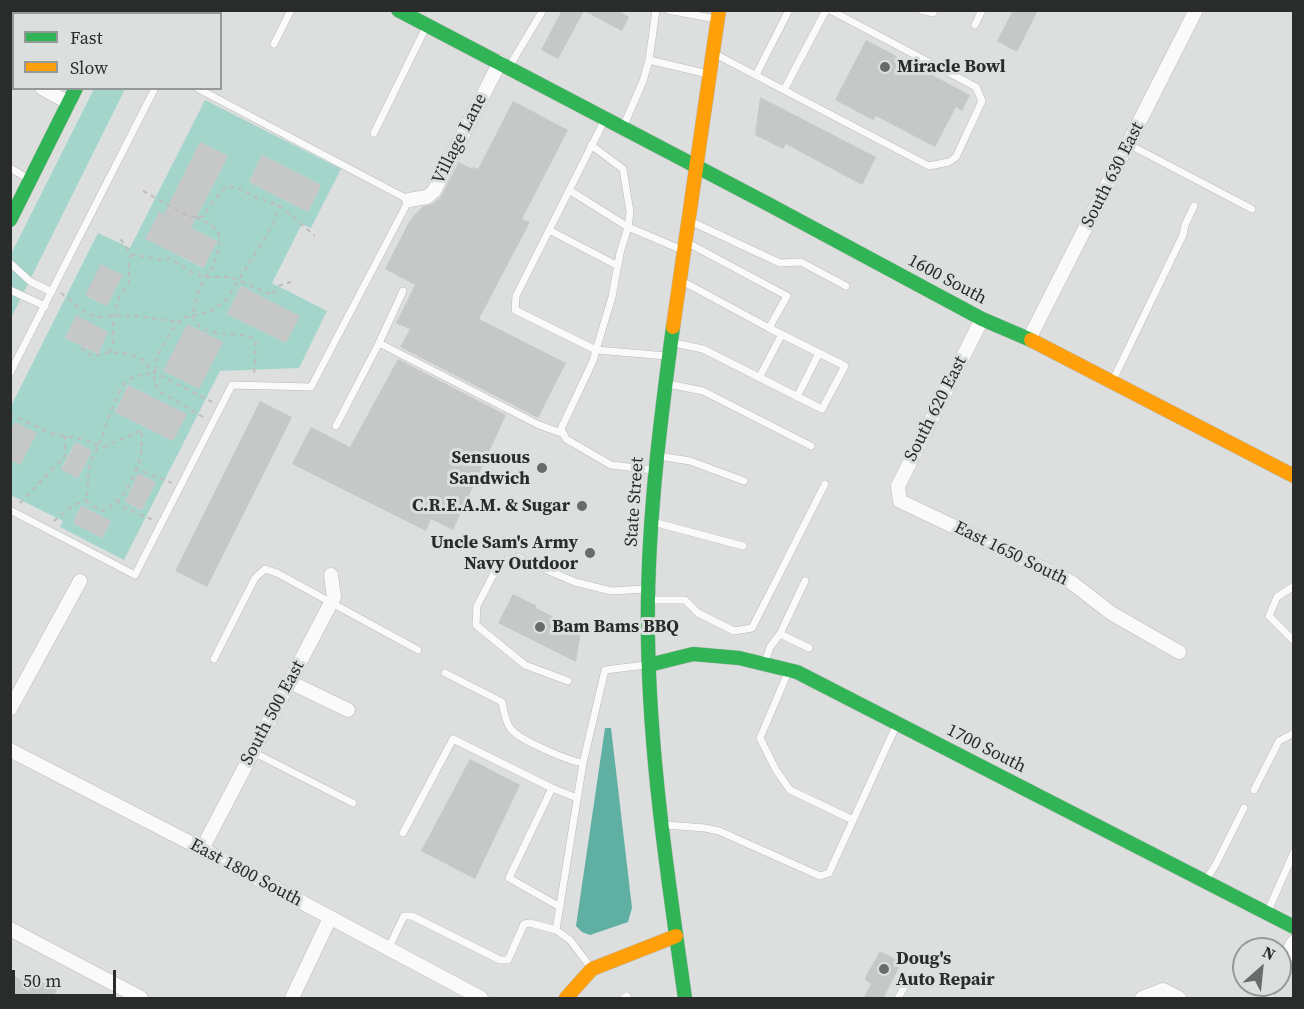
<!DOCTYPE html>
<html>
<head>
<meta charset="utf-8">
<style>
	body { margin:0 }
	#map { position:relative; width:1304px; height:1009px; overflow:hidden; background:#dcdfde; font-family:"Source Serif 4",serif }
	canvas { display:block }
	.frame { position:absolute; inset:0; border:12px solid #2a2c2c; pointer-events:none }
	.legend { position:absolute; left:12px; top:12px; width:210px; height:78px; box-sizing:border-box; background:#dbe0df; border:2px solid #949897; margin:0; padding:8px 10px; list-style:none; font-size:18px; color:#2a2c2c }
	.legend li { display:flex; align-items:center; gap:12px; height:30px }
	.legend b { width:30px; border:2px solid #949897 }
	.north { position:absolute; left:1232px; top:937px; width:60px; height:60px; box-sizing:border-box; background:#dbe0df; border:2px solid #949897; border-radius:50%; rotate:27deg; font-size:16px; font-weight:700; line-height:24px; text-align:center; color:#2a2c2c }
	.north::after { content:''; display:block; margin:auto; width:21px; height:27px; background:#686b6a; clip-path:polygon(50% 0,100% 100%,50% 72%,0 100%) }
	.scale { position:absolute; left:12px; top:970px; width:104px; height:27px; box-sizing:border-box; border:3px solid #2a2c2c; border-top:0; padding-left:8px; font-size:18px; line-height:21px; white-space:nowrap; color:#2a2c2c; -webkit-text-stroke:4px #dbe0df; paint-order:stroke }
</style>
</head>
<body>
<div id="map">
<canvas width="1304" height="1009"></canvas>
<div class="frame"></div>
<ul class="legend">
<li><b style="height:8px;background:#30b455"></b>Fast</li>
<li><b style="height:8px;background:#ff9f0a"></b>Slow</li>
</ul>
<div class="north">N</div>
<div class="scale">50 m</div>
</div>
<script>
const context = document.querySelector('canvas').getContext('2d');
context.lineJoin = 'round';
function fillPath(path, color) {
  context.fillStyle = color;
  context.fill(path, 'evenodd');
}
function trace(path, color, width, dash) {
  context.strokeStyle = color;
  context.lineWidth = width;
  context.lineCap = dash ? 'butt' : 'round';
  context.setLineDash(dash || []);
  context.stroke(path);
}
function write(font, color, halo, rows, align = 'center') {
  context.font = font + ' "Source Serif 4",serif';
  context.lineWidth = 6;
  context.setLineDash([]);
  context.textBaseline = 'middle';
  context.strokeStyle = halo;
  context.fillStyle = color;
  for (const [text, x, y, turn = 0] of rows) {
    context.save();
    context.translate(x, y);
    context.rotate((+turn || 0) * Math.PI / 180);
    context.textAlign = isNaN(turn) ? turn : align;
    if (halo) context.strokeText(text, 0, 0);
    context.fillText(text, 0, 0);
    context.restore();
  }
}
const green = new Path2D(`
	M 94,89 L 125,89 L 11,318 L 10,256 Z
	M 205,100 L 341,169 L 311,228 L 302,224 L 272,283 L 327,311 L 299,368 L 220,371 L 124,560 L 60,527 L 63,521 L 11,495 L 11,460 L 20,465 L 36,434 L 11,431 L 11,406 L 98,233 L 130,248 ZM 200,142 L 228,156 L 198,214 L 171,200 ZM 262,155 L 321,185 L 308,212 L 249,182 ZM 159,212 L 217,241 L 203,268 L 146,239 ZM 122,275 L 107,306 L 86,296 L 86,295 ZM 241,286 L 299,316 L 286,343 L 227,314 ZM 76,316 L 108,332 L 98,354 L 65,338 ZM 128,385 L 186,414 L 173,441 L 115,412 ZM 75,443 L 92,451 L 78,478 L 61,469 ZM 138,474 L 155,482 L 142,510 L 125,502 ZM 81,506 L 111,521 L 102,538 L 73,523 Z`);
const water = new Path2D(`
	M 605,728 L 611,728 L 632,908 L 628,922 L 590,935 L 582,932 L 576,926 Z`);
const building = new Path2D(`
	M 562,10 L 617,10 L 629,17 L 622,31 L 584,11 L 558,59 L 541,50 Z
	M 1013,10 L 1038,10 L 1017,52 L 997,41 Z
	M 866,40 L 970,95 L 962,111 L 956,107 L 935,147 L 876,116 L 873,120 L 835,100 Z
	M 760,97 L 876,157 L 862,185 L 786,144 L 783,149 L 755,135 Z
	M 513,101 L 568,130 L 522,219 L 530,222 L 479,319 L 566,363 L 538,418 L 400,347 L 410,329 L 396,323 L 415,285 L 385,269 L 410,220 L 422,207 L 432,204 L 440,198 L 459,162 L 472,169 L 473,167 L 478,169 Z
	M 200,142 L 228,156 L 191,228 L 217,241 L 204,268 L 145,239 L 159,212 L 164,214 Z
	M 262,155 L 321,185 L 308,212 L 249,182 Z
	M 101,264 L 123,275 L 107,306 L 85,295 Z
	M 241,286 L 300,316 L 286,343 L 227,314 Z
	M 76,315 L 108,332 L 98,354 L 65,338 Z
	M 187,324 L 223,342 L 199,389 L 163,371 Z
	M 398,359 L 506,415 L 453,530 L 431,519 L 426,531 L 292,464 L 311,427 L 350,447 Z
	M 128,385 L 187,414 L 173,441 L 115,412 Z
	M 260,401 L 292,417 L 207,587 L 175,571 Z
	M 15,422 L 37,433 L 20,465 L 10,460 L 10,431 Z
	M 76,442 L 92,451 L 78,478 L 61,470 Z
	M 138,473 L 156,482 L 142,510 L 125,502 Z
	M 81,506 L 111,521 L 102,538 L 73,523 Z
	M 513,594 L 537,606 L 536,608 L 581,631 L 576,662 L 498,623 Z
	M 470,759 L 520,785 L 475,879 L 421,851 Z
	M 880,951 L 902,962 L 883,999 L 863,999 L 871,984 L 865,980 L 866,976 Z
	M 10,974 L 29,984 L 31,980 L 39,983 L 40,981 L 57,990 L 52,999 L 23,999 L 10,992 Z`);
const path = new Path2D(`
	M 143,191 L 190,217 L 202,217 C 210,208 218,192 227,186 L 238,188 L 257,198 L 279,205 L 315,236
	M 196,217 L 212,225 L 219,234 C 219,246 218,255 213,266 C 211,271 207,273 205,277 C 200,285 189,315 195,322 C 209,341 243,328 256,341 L 254,375
	M 131,254 L 161,260 L 170,258 L 194,274 L 205,277 L 231,277 L 272,295 L 278,286 L 291,282
	M 61,293 L 85,312 L 97,317 L 131,315 L 178,322
	M 81,348 L 92,356 L 109,352 L 124,353 L 143,360 L 154,372 L 212,402
	M 109,352 L 113,345 L 113,317 L 117,306 L 119,296 L 129,283 L 129,263 L 131,254 L 119,237
	M 10,414 L 50,433 L 85,440 L 99,446 L 106,446 L 142,430 C 141,438 142,446 141,454 C 137,474 122,504 102,511 L 88,503 L 86,499 C 89,489 87,479 89,469 C 91,459 97,449 101,440 C 107,425 116,390 128,380 C 136,374 146,376 154,372
	M 203,417 L 159,391 L 154,381 L 157,356 L 172,330 L 182,318 L 211,311 L 227,299 L 274,223 L 279,205
	M 135,468 L 172,483
	M 117,500 L 123,507 L 153,520
	M 20,503 L 65,456 L 65,436
	M 54,521 L 71,507 L 86,499`);
const lane = new Path2D(`
	M 168,10 L 174,14
	M 668,10 L 716,19
	M 921,10 L 933,13 L 934,10
	M 975,25 L 982,10
	M 274,44 L 291,10
	M 715,54 L 929,166 L 949,162 L 956,157 L 982,101 L 976,87 L 830,10
	M 649,60 L 708,74
	M 509,67 L 543,10
	M 756,75 L 789,10
	M 784,90 L 826,10
	M 604,121 L 516,296 L 515,310 L 596,350 L 593,361 L 561,429 L 566,439 L 611,465 L 653,470
	M 624,125 L 643,81 L 649,60 L 656,10
	M 374,133 L 426,27
	M 1128,144 L 1252,209
	M 591,145 L 623,169 L 630,212 L 628,227 L 620,253 L 612,297 L 596,350 L 667,356
	M 10,168 L 29,179
	M 569,190 L 628,227 L 680,249
	M 692,222 L 780,263 L 801,262 L 846,286
	M 549,230 L 618,266
	M 10,263 L 31,282 L 52,292
	M 682,281 L 769,328 L 787,296 L 688,243
	M 10,290 L 45,306
	M 379,343 L 403,291
	M 674,343 L 703,349 L 822,409 L 845,366 L 769,328
	M 10,373 L 155,88
	M 759,378 L 782,334
	M 1113,380 L 1183,235 L 1185,225 L 1194,206
	M 668,384 L 703,391 L 811,446
	M 797,397 L 819,353
	M 336,426 L 379,343 L 539,425 L 564,434
	M 659,456 L 690,461 L 744,481
	M 10,510 L 135,575 L 232,385 L 311,387 L 409,200 L 197,88
	M 653,522 L 743,546
	M 1294,586 L 1277,597 L 1269,616 L 1294,641
	M 651,600 L 685,600 L 698,613 L 734,631 L 752,628 L 825,484
	M 780,634 L 809,648
	M 214,659 L 255,578 L 265,569 L 277,573 L 418,650
	M 765,662 L 770,647 L 780,634 L 805,581
	M 789,670 L 760,738 L 776,770 L 790,790 L 853,820
	M 445,673 L 502,702 C 504,711 505,722 511,729 C 519,740 569,761 583,763
	M 568,681 L 525,665 L 476,625 L 477,606 L 500,562 L 517,557 L 575,582 L 611,591 L 645,589
	M 253,752 L 353,803
	M 552,788 L 509,878 L 560,907
	M 1254,790 L 1279,741 L 1294,733
	M 665,825 L 705,828 L 719,831 L 820,876 L 829,873 L 897,724
	M 403,833 L 453,739 L 552,788 L 577,798
	M 1206,880 L 1216,864 L 1244,808
	M 1267,913 L 1294,852
	M 388,949 L 404,916 L 412,916 L 500,960 L 508,960 L 524,924 L 530,923 L 556,930
	M 592,969 L 570,940 L 556,930 L 583,763 L 605,670 L 646,665
	M 624,998 L 627,996
	M 898,998 L 909,979`);
const street = new Path2D(`
	M 10,72 L 14,73
	M 42,88 L 69,103
	M 409,200 L 427,197 L 434,191 L 500,62
	M 982,319 L 898,486 L 900,501 L 1071,582 L 1111,613 L 1179,652
	M 1029,339 L 1196,10
	M 290,682 L 348,710
	M 10,709 L 80,581
	M 10,750 L 202,849 L 481,998
	M 202,849 L 334,597 L 331,575
	M 10,929 L 141,998
	M 1280,967 L 1294,942
	M 292,998 L 330,918
	M 1142,998 L 1163,990 L 1179,998
	M 1264,998 L 1271,985`);
const fast = new Path2D(`
	M 398,10 L 768,204 L 982,319 L 1031,340
	M 10,220 L 76,88
	M 673,327 C 659,430 646,535 648,640 C 650,760 668,879 685,998
	M 649,665 L 693,654 L 739,658 L 797,672 L 1294,927`);
const slow = new Path2D(`
	M 113,14 L 115,10
	M 673,327 L 719,10
	M 1031,340 L 1294,476
	M 566,998 L 592,969 L 676,936`);
const markers = [
	[885,67,6,"#686b6a"],
	[542,468,6,"#686b6a"],
	[582,506,6,"#686b6a"],
	[590,553,6,"#686b6a"],
	[540,627,6,"#686b6a"],
	[884,969,6,"#686b6a"]
];
const poiNames = [
	["Miracle Bowl",897,67],
	["Sensuous",530,458,"right"],
	["Sandwich",530,479,"right"],
	["C.R.E.A.M. & Sugar",570,506,"right"],
	["Uncle Sam's Army",578,543,"right"],
	["Navy Outdoor",578,564,"right"],
	["Bam Bams BBQ",552,627],
	["Doug's",896,959],
	["Auto Repair",896,980]
];
const streetNames = [
	["Village Lane",460,139,-63],
	["South 630 East",1113,175,-63],
	["1600 South",947,280,28],
	["South 620 East",936,409,-63],
	["State Street",635,502,-86],
	["East 1650 South",1011,554,26],
	["South 500 East",273,713,-62],
	["1700 South",986,749,27],
	["East 1800 South",246,873,28]
];
fillPath(green, '#a3d5cb');
fillPath(water, '#5fafa2');
fillPath(building, '#c6c8c8');
trace(lane, '#b8bbba', 8);
trace(street, '#b8bbba', 15);
trace(fast, '#b8bbba', 15);
trace(slow, '#b8bbba', 15);
trace(path, '#bcbdbc', 2, [4.5, 4.5]);
trace(lane, '#fafafa', 7);
trace(street, '#fafafa', 14);
trace(fast, '#30b455', 14);
trace(slow, '#ff9f0a', 14);
for (const [x, y, r, color] of markers) {
  const dot = new Path2D();
  dot.arc(x, y, r, 0, 2 * Math.PI);
  context.fillStyle = color;
  context.fill(dot);
  trace(dot, '#dbe0df', 2);
}
write('bold 18px', '#2a2c2c', '#dbe0df', poiNames, 'left');
write('18px', '#2a2c2c', '#dbe0df', streetNames);
</script>
</body>
</html>
